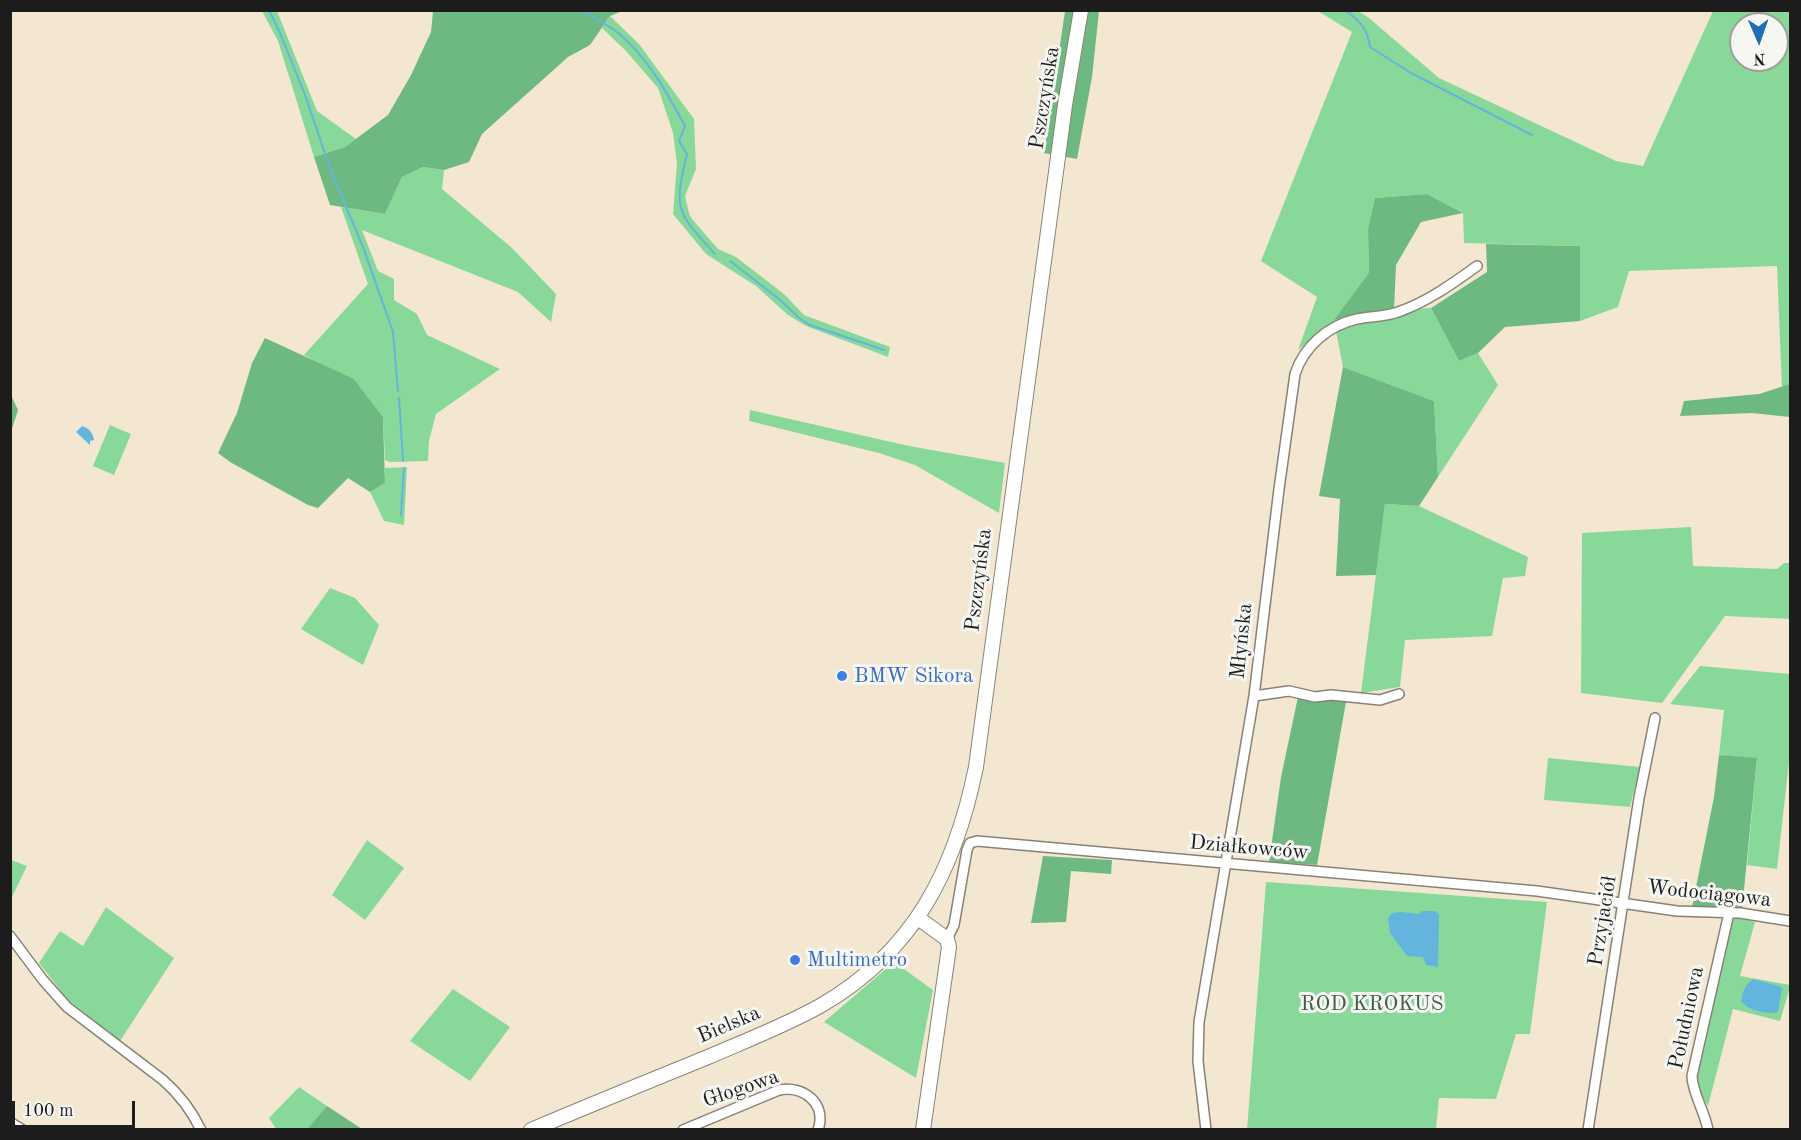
<!DOCTYPE html>
<html>
<head>
<meta charset="utf-8">
<style>
	body { margin:0 }
	#map { position:relative; width:1801px; height:1140px; overflow:hidden; background:#f3e7d1; font-family:"Old Standard TT",serif }
	canvas { display:block }
	.frame { position:absolute; inset:0; border:12px solid #1c1c1c; pointer-events:none }
	.north { position:absolute; left:1729px; top:12px; width:60px; height:60px; box-sizing:border-box; background:#f6f6f2; border:2px solid #9f9f9c; border-radius:50%; rotate:178deg; font-size:16px; font-weight:700; line-height:24px; text-align:center; color:#1c1c1c }
	.north::after { content:''; display:block; margin:auto; width:21px; height:27px; background:#1f6fb2; clip-path:polygon(50% 0,100% 100%,50% 72%,0 100%) }
	.scale { position:absolute; left:12px; top:1101px; width:123px; height:27px; box-sizing:border-box; border:3px solid #1c1c1c; border-top:0; padding-left:8px; font-size:18px; line-height:21px; white-space:nowrap; color:#1c1c1c; -webkit-text-stroke:4px #f6f6f2; paint-order:stroke }
</style>
</head>
<body>
<div id="map">
<canvas width="1801" height="1140"></canvas>
<div class="frame"></div>
<div class="north">N</div>
<div class="scale">100 m</div>
</div>
<script>
const context = document.querySelector('canvas').getContext('2d');
context.lineJoin = 'round';
function fillPath(path, color) {
  context.fillStyle = color;
  context.fill(path, 'evenodd');
}
function trace(path, color, width, dash) {
  context.strokeStyle = color;
  context.lineWidth = width;
  context.lineCap = dash ? 'butt' : 'round';
  context.setLineDash(dash || []);
  context.stroke(path);
}
function write(font, color, halo, rows, align = 'center') {
  context.font = font + ' "Old Standard TT",serif';
  context.lineWidth = 6;
  context.setLineDash([]);
  context.textBaseline = 'middle';
  context.strokeStyle = halo;
  context.fillStyle = color;
  for (const [text, x, y, turn = 0] of rows) {
    context.save();
    context.translate(x, y);
    context.rotate((+turn || 0) * Math.PI / 180);
    context.textAlign = isNaN(turn) ? turn : align;
    if (halo) context.strokeText(text, 0, 0);
    context.fillText(text, 0, 0);
    context.restore();
  }
}
const green = new Path2D(`
	M 262,11 L 277,11 L 317,111 L 356,139 L 345,147 L 314,157 L 278,41 Z
	M 1318,11 L 1358,11 L 1369,18 L 1439,78 L 1616,161 L 1643,166 L 1713,11 L 1790,11 L 1790,384 L 1782,388 L 1777,266 L 1629,271 L 1618,307 L 1580,321 L 1580,246 L 1464,243 L 1463,213 L 1427,194 L 1376,198 L 1368,230 L 1369,273 L 1394,310 L 1431,308 L 1459,361 L 1478,353 L 1498,385 L 1438,477 L 1434,401 L 1343,367 L 1334,321 L 1298,350 L 1317,297 L 1261,261 L 1352,32 ZM 1741,24 L 1777,24 L 1777,60 L 1741,60 Z
	M 610,16 L 639,44 L 694,119 L 696,169 L 685,196 L 689,213 L 692,219 L 718,249 L 736,257 L 784,294 L 804,315 L 890,347 L 888,357 L 806,326 L 788,315 L 756,286 L 706,254 L 673,214 L 677,163 L 673,133 L 658,88 L 626,51 L 602,28 Z
	M 423,167 L 444,170 L 442,189 L 512,248 L 556,294 L 551,322 L 518,292 L 362,230 L 378,271 L 394,279 L 394,300 L 417,314 L 427,335 L 500,369 L 436,414 L 429,441 L 428,461 L 390,462 L 385,460 L 383,417 L 354,379 L 329,369 L 304,355 L 368,284 L 341,207 L 385,214 L 402,177 Z
	M 750,410 L 909,446 L 1005,463 L 999,513 L 915,465 L 879,453 L 749,421 Z
	M 110,425 L 131,434 L 114,475 L 93,466 Z
	M 407,467 L 404,525 L 384,521 L 370,492 L 385,483 L 385,468 Z
	M 1385,504 L 1419,506 L 1528,557 L 1525,576 L 1503,578 L 1492,636 L 1405,640 L 1400,687 L 1361,693 Z
	M 1691,527 L 1693,566 L 1777,569 L 1784,563 L 1790,563 L 1790,619 L 1725,616 L 1662,703 L 1581,693 L 1582,533 Z
	M 330,588 L 355,598 L 379,625 L 363,665 L 301,629 Z
	M 1700,666 L 1790,674 L 1790,753 L 1777,869 L 1747,865 L 1757,759 L 1719,755 L 1724,710 L 1670,704 Z
	M 1548,758 L 1640,767 L 1630,807 L 1544,800 Z
	M 367,840 L 404,868 L 365,920 L 332,895 Z
	M 11,860 L 27,866 L 11,899 Z
	M 1266,882 L 1547,902 L 1530,1034 L 1516,1034 L 1496,1099 L 1439,1098 L 1436,1129 L 1247,1130 Z
	M 106,907 L 174,958 L 120,1041 L 68,1000 L 39,963 L 60,931 L 83,946 Z
	M 1733,917 L 1755,922 L 1740,976 L 1790,985 L 1790,987 L 1780,1021 L 1733,1009 L 1708,1106 L 1697,1088 L 1696,1074 Z
	M 894,962 L 933,990 L 916,1078 L 824,1022 Z
	M 453,989 L 510,1027 L 470,1081 L 410,1041 Z
	M 299,1087 L 327,1106 L 307,1129 L 276,1129 L 269,1118 Z`);
const forest = new Path2D(`
	M 433,11 L 622,11 L 610,16 L 590,45 L 568,57 L 482,134 L 469,162 L 444,170 L 423,167 L 402,177 L 385,214 L 330,205 L 314,157 L 345,147 L 388,115 L 411,75 L 431,32 Z
	M 1065,11 L 1099,11 L 1092,77 L 1077,159 L 1044,153 Z
	M 1427,194 L 1463,213 L 1421,222 L 1396,265 L 1394,310 L 1334,320 L 1369,273 L 1368,230 L 1375,198 Z
	M 1486,244 L 1580,246 L 1580,321 L 1505,327 L 1478,353 L 1459,361 L 1431,308 L 1487,272 Z
	M 265,338 L 354,379 L 383,417 L 385,483 L 370,492 L 348,478 L 318,508 L 308,505 L 230,462 L 218,453 L 237,413 L 252,363 Z
	M 1343,367 L 1434,401 L 1438,477 L 1419,506 L 1385,504 L 1376,575 L 1336,576 L 1340,499 L 1319,496 Z
	M 1790,384 L 1790,417 L 1752,413 L 1680,416 L 1684,401 L 1759,394 Z
	M 11,395 L 18,410 L 11,432 L 10,395 Z
	M 1298,697 L 1346,702 L 1317,865 L 1269,862 L 1281,777 Z
	M 1719,755 L 1757,758 L 1742,910 L 1692,907 L 1714,797 Z
	M 1043,856 L 1112,860 L 1111,874 L 1071,871 L 1066,922 L 1031,923 Z
	M 327,1106 L 362,1129 L 307,1129 Z`);
const water = new Path2D(`
	M 82,426 C 89,428 93,433 94,440 L 90,441 L 90,445 L 76,432 Z
	M 1422,911 L 1435,911 L 1439,915 L 1438,967 L 1426,965 L 1423,957 L 1407,956 L 1390,933 L 1388,918 L 1392,913 L 1401,912 L 1419,914 Z
	M 1753,979 L 1779,986 L 1782,988 L 1778,1012 C 1768,1015 1747,1010 1741,1001 C 1743,991 1745,985 1753,979 Z`);
const stream = new Path2D(`
	M 269,10 L 280,33 L 305,95 L 331,171 L 363,247 L 393,332 L 398,391
	M 580,10 C 592,17 606,24 617,32 C 647,56 667,93 685,126 L 679,141 L 687,154 C 673,211 677,212 715,254
	M 1345,10 C 1359,20 1368,29 1370,47 L 1411,73 L 1532,135
	M 730,261 L 779,299 L 799,318 L 810,325 L 884,350
	M 399,398 L 403,461
	M 401,515 L 404,468`);
const street = new Path2D(`
	M 1254,696 L 1289,691 L 1315,697 L 1331,695 L 1380,700 L 1399,694
	M 10,936 L 43,980 L 67,1007 L 163,1080 C 180,1095 191,1109 201,1130
	M 947,939 L 954,925 L 967,850 L 970,843 L 977,841 L 1537,891 L 1677,911 L 1740,913 L 1790,921
	M 10,1122 L 23,1130
	M 683,1130 L 779,1090 C 804,1085 827,1104 818,1130
	M 1206,1130 L 1198,1061 L 1199,1022 L 1254,696 L 1279,489 L 1295,374 C 1304,346 1329,325 1357,319 C 1371,316 1385,317 1398,312 C 1427,302 1452,284 1477,266
	M 1588,1130 L 1639,798 L 1655,718
	M 1708,1130 C 1705,1112 1692,1092 1692,1076 L 1729,913`);
const secondary = new Path2D(`
	M 918,918 L 947,939 L 949,947 L 923,1130
	M 531,1130 C 590,1105 649,1081 708,1057 C 745,1041 784,1026 820,1006 C 914,952 955,870 976,767 L 1065,105 L 1081,10`);
const markers = [
	[842,676,6,"#3f7fe0"],
	[795,960,6,"#3f7fe0"]
];
const streetNames = [
	["Pszczyńska",1045,98,-81],
	["Pszczyńska",979,580,-83],
	["Młyńska",1242,641,-84],
	["Działkowców",1249,848,5],
	["Wodociągowa",1709,894,6],
	["Przyjaciół",1603,921,-81],
	["Południowa",1687,1018,-78],
	["Bielska",729,1025,-23],
	["Głogowa",741,1089,-19]
];
const shopNames = [
	["BMW Sikora",854,676],
	["Multimetro",807,960]
];
const parkNames = [
	["ROD KROKUS",1372,1004]
];
fillPath(green, '#88d999');
fillPath(forest, '#6eb981');
fillPath(water, '#63b5de');
trace(stream, '#63b5de', 2);
trace(street, '#888276', 12);
trace(secondary, '#888276', 16);
trace(street, '#fff', 9);
trace(secondary, '#fff', 14);
for (const [x, y, r, color] of markers) {
  const dot = new Path2D();
  dot.arc(x, y, r, 0, 2 * Math.PI);
  context.fillStyle = color;
  context.fill(dot);
  trace(dot, '#f6f6f2', 2);
}
write('21px', '#1c1c1c', '#f6f6f2', streetNames);
write('21px', '#366cbe', '#f6f6f2', shopNames, 'left');
write('21px', '#425e48', '#f6f6f2', parkNames);
</script>
</body>
</html>
